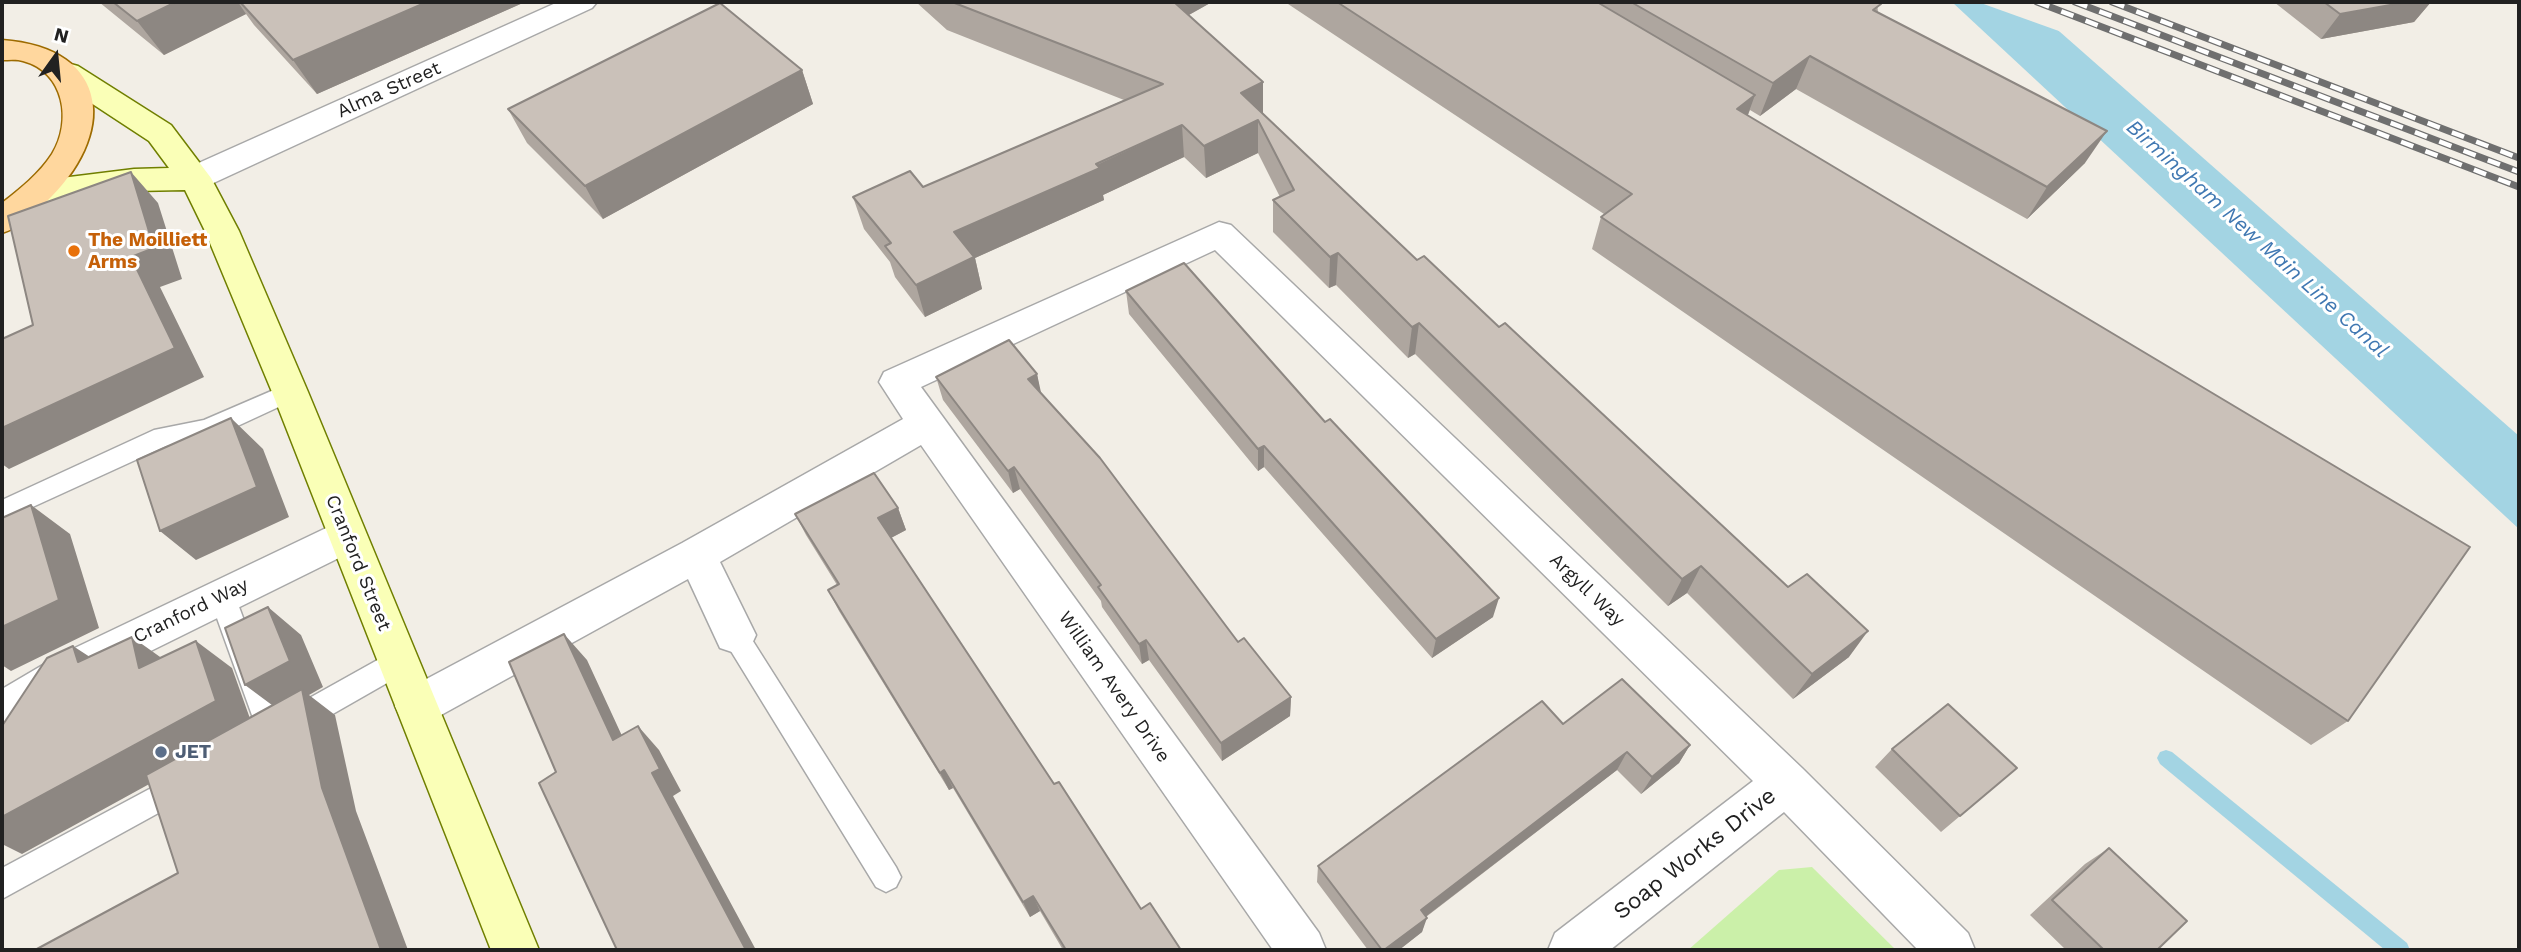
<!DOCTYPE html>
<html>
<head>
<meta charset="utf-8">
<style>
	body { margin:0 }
	#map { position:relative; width:2521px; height:952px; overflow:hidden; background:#f2eee6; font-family:"Work Sans",sans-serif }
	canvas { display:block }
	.frame { position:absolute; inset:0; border:4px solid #212121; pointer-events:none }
	.north { position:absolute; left:21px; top:21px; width:70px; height:70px; -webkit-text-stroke:5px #fff; paint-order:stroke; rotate:15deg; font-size:19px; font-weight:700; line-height:28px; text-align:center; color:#212121 }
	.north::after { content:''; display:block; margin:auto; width:24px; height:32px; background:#212121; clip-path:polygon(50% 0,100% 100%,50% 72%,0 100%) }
</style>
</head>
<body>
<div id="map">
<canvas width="2521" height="952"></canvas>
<div class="frame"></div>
<div class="north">N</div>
</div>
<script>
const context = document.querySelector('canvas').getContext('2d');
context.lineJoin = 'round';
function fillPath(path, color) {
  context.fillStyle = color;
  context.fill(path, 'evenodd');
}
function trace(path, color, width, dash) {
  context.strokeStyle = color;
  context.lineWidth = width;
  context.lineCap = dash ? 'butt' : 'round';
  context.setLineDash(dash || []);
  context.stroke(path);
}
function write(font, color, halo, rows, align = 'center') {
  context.font = font + ' "Work Sans",sans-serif';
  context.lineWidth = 6;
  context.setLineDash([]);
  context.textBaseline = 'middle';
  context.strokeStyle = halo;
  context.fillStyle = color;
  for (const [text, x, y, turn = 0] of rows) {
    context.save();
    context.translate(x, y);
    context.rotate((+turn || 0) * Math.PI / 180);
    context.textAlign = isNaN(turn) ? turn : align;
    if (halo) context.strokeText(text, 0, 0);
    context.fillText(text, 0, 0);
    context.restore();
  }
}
const grass = new Path2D(`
	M 1812,867 L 1896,950 L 1688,950 L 1779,870 Z`);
const water = new Path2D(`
	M 1952,2 L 2026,2 L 2519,436 L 2519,529 Z`);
const pier = new Path2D(`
	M 1978,2 L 2031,2 L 2070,35 Z`);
const stream = new Path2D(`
	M 2166,750 L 2172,752 L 2407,943 L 2410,950 L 2385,950 L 2160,764 L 2157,758 L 2160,752 Z`);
const service = new Path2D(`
	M 290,383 L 298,386 L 302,392 L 298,398 L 216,436 L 166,446 L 2,521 L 2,500 L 154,430 L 204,420 Z
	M 222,585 L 231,588 L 235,596 L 279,715 L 390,653 L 399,650 L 408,653 L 412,662 L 408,671 L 282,743 L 272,747 L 262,743 L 209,596 L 213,588 Z
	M 735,623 L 744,627 L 896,867 L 901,877 L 896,887 L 886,892 L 876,887 L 726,643 L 722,635 L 726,627 Z
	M 183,771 L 193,774 L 197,784 L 193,794 L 2,899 L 2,868 Z`);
const minor = new Path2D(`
	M 558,2 L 597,2 L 592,8 L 207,186 L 195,189 L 183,186 L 179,178 L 183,170 Z
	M 1219,222 L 1231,225 L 1802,768 L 1968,933 L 1975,950 L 1918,950 L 1784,812 L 1610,950 L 1548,950 L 1555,933 L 1753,781 L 1215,250 L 921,387 L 1319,933 L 1326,950 L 1273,950 L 921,445 L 720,562 L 756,635 L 750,648 L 735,653 L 720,648 L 688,579 L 432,720 L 417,726 L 402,720 L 395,706 L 402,692 L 682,543 L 903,419 L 879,382 L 884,372 Z
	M 345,519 L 359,524 L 365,536 L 359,548 L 88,682 L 17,726 L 2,732 L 2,689 L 58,656 Z`);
const secondary = new Path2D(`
	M 67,63 L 78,66 L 171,125 L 211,178 L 239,231 L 308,392 L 539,950 L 491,950 L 272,392 L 205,231 L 185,190 L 134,191 L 37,205 L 25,201 L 21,193 L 25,185 L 37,181 L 134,169 L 169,168 L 149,141 L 56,80 L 52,73 L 56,66 Z`);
const primary = new Path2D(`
	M 2,40 C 113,48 117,136 45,203 C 32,215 19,228 2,233 L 2,203 C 20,189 39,174 52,154 C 72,122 65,72 23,61 C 17,59 9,60 2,60 Z`);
const rail = new Path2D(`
	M 2037,2 L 2519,187
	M 2075,2 L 2519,172
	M 2112,2 L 2519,158`);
const wall = new Path2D(`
	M 99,2 L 525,2 L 317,94 L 254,25 L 246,14 L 164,55 Z
	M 916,2 L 1212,2 L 1189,15 L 1263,114 L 1417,260 L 1849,657 L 1793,699 L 1687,593 L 1668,606 L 1415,354 L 1408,358 L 1336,285 L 1329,288 L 1273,232 L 1273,200 L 1280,197 L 1258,153 L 1206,178 L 1184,157 L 1103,195 L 1104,200 L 975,258 L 982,289 L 925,317 L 895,277 L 890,262 L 864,229 L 853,197 L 923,187 L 1124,100 L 947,30 Z
	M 1285,2 L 1877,2 L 1878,12 L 2085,163 L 2027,219 L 1796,89 L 1760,116 L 1750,110 L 1748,115 L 2348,721 L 2311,745 L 1592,249 L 1601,217 L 1604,214 Z
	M 2274,2 L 2431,2 L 2414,22 L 2321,39 Z
	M 802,70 L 813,104 L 603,219 L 527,143 L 508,109 Z
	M 1126,291 L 1325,422 L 1493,617 L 1432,658 L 1264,467 L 1258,471 L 1129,314 Z
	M 1037,374 L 1040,392 L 1238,642 L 1291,697 L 1290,716 L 1222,761 L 1149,660 L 1142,664 L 1102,607 L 1101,601 L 1020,489 L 1013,493 L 943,400 L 936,377 Z
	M 898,508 L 906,530 L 891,538 L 1054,784 L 1141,909 L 1181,950 L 1063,950 L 1040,911 L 1030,917 L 953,788 L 949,790 L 839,611 L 828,590 L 837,585 L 806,535 L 795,514 Z
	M 1563,724 L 1690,745 L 1679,763 L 1641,794 L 1617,770 L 1426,917 L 1422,932 L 1399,950 L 1368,950 L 1317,882 L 1318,866 Z
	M 1892,749 L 2017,768 L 1941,832 L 1875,767 Z
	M 2109,848 L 2157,950 L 2066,950 L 2030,915 L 2085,864 Z`);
const shadedWall = new Path2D(`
	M 176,2 L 238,2 L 246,14 L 164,55 L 137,21 Z
	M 427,2 L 525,2 L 317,94 L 293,60 Z
	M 1166,2 L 1212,2 L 1167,27 Z
	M 2407,2 L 2431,2 L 2414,22 L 2321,39 L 2340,14 Z
	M 1810,56 L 1796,89 L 1760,116 L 1773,83 Z
	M 802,70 L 813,104 L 603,219 L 585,186 Z
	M 1263,82 L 1263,115 L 1241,93 Z
	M 1755,95 L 1743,128 L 1737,109 Z
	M 1258,120 L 1258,153 L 1206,178 L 1204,146 Z
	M 1182,125 L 1184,157 L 1103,195 L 1104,200 L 975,258 L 982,289 L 925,317 L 916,285 L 954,232 Z
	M 2107,131 L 2085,163 L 2027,219 L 2047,187 Z
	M 131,172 L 158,203 L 182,279 L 160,287 L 204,377 L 9,469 L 2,464 L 2,428 L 131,257 Z
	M 1338,253 L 1336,285 L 1329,288 L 1330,257 Z
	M 1419,323 L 1415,354 L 1408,358 L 1412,327 Z
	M 1037,374 L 1042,397 L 1028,379 Z
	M 231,418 L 263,449 L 289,517 L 196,560 L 160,531 Z
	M 1264,446 L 1264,467 L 1258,471 L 1258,449 Z
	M 1014,467 L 1020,489 L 1013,493 L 1008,471 Z
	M 31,505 L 70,534 L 99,628 L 11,671 L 2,665 L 2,627 Z
	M 898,508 L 906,530 L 887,540 L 878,518 Z
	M 1701,566 L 1687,593 L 1668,606 L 1682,579 Z
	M 1499,598 L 1493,617 L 1432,658 L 1436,639 Z
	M 268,607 L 301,635 L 323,687 L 309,695 L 335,715 L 356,811 L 408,950 L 381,950 L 280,711 L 245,685 Z
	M 1868,631 L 1849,657 L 1793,699 L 1812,674 Z
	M 564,634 L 587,660 L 635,764 L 613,740 Z
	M 132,637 L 170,664 L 139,668 Z
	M 1146,640 L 1149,660 L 1142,664 L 1139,644 Z
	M 196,641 L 232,668 L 253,727 L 22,854 L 2,844 L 2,817 Z
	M 73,646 L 113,672 L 78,662 Z
	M 1291,697 L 1290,716 L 1222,761 L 1221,743 Z
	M 638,726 L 659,750 L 681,791 L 673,796 L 756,950 L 746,950 L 652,773 Z
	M 1690,745 L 1679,763 L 1641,794 L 1652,777 Z
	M 1627,752 L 1617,770 L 1416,924 L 1421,910 Z
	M 944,770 L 953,788 L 949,790 L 940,773 Z
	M 1033,896 L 1040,911 L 1030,917 L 1023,902 Z
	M 1427,918 L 1422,932 L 1399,950 L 1384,950 Z`);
const building = new Path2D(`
	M 113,2 L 176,2 L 137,21 Z
	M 240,2 L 427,2 L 293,60 Z
	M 952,2 L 1174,2 L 1263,82 L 1241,93 L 1417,260 L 1424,256 L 1499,327 L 1505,323 L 1788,587 L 1807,574 L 1868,631 L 1812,674 L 1701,566 L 1682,579 L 1419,323 L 1412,327 L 1338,253 L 1330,257 L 1273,200 L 1294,190 L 1258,120 L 1204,146 L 1182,125 L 1096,164 L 1100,168 L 954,232 L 974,257 L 916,285 L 885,246 L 891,243 L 853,197 L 910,171 L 923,187 L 1163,84 Z
	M 1337,2 L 1597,2 L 1755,95 L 1737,109 L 2470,547 L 2348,721 L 1601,217 L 1632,194 Z
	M 1631,2 L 1877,2 L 1881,4 L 1873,10 L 2107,131 L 2047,187 L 1810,56 L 1773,83 Z
	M 2324,2 L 2407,2 L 2340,14 Z
	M 720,3 L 802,70 L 585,186 L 508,109 Z
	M 131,172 L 154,248 L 131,257 L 175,348 L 2,428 L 2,339 L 33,325 L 8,216 Z
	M 1184,263 L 1325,422 L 1330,419 L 1499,598 L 1436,639 L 1264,446 L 1258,449 L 1126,291 Z
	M 1009,340 L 1037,374 L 1028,379 L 1100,458 L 1238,642 L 1244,638 L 1291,697 L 1221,743 L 1146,640 L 1139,644 L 1098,587 L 1101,585 L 1014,467 L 1008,471 L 936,377 Z
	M 231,418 L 257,487 L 160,531 L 137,460 Z
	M 874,473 L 898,508 L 878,518 L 1054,784 L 1059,782 L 1141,909 L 1150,903 L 1181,950 L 1066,950 L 1033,896 L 1023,902 L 944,770 L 940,773 L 828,590 L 839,584 L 795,514 Z
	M 31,505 L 59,600 L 2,627 L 2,518 Z
	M 268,607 L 290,661 L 245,685 L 225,628 Z
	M 564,634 L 613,740 L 638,726 L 660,769 L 652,773 L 746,950 L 617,950 L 539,783 L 556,772 L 509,662 Z
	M 132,637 L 139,668 L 196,641 L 216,701 L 2,817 L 2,726 L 47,658 L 73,646 L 78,662 Z
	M 1622,679 L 1690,745 L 1652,777 L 1627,752 L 1421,910 L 1427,918 L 1384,950 L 1382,950 L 1318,866 L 1542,701 L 1563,724 Z
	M 302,689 L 322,788 L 381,950 L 35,950 L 178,873 L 146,775 Z
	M 1948,704 L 2017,768 L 1960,816 L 1892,749 Z
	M 2109,848 L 2187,921 L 2157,950 L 2104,950 L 2052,900 Z`);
const markers = [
	[74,251,7,"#e8710a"],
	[161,752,7,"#5c6f8a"]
];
const streetNames = [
	["Alma Street",389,90,-24],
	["Cranford Street",358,563,68],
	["Argyll Way",1587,590,44],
	["Cranford Way",191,611,-26],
	["William Avery Drive",1114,687,55]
];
const foodNames = [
	["The Moilliett",88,240],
	["Arms",88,262]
];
const serviceNames = [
	["JET",175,752]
];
const waterNames = [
	["Birmingham New Main Line Canal",2257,239,42]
];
const nearStreetnames = [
	["Soap Works Drive",1695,854,-38]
];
fillPath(grass, '#cbf0a9');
fillPath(water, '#a3d4e3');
fillPath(pier, '#f2eee6');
fillPath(stream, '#a3d4e3');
trace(service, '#a8a8a8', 3);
trace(minor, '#a8a8a8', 3);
trace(secondary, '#707f00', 3);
trace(primary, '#9d6b00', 3);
fillPath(service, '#fff');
fillPath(minor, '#fff');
fillPath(secondary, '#faffb7');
fillPath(primary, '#ffd79e');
trace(rail, '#6f6f6f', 7);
trace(rail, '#fff', 4.5, [13]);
fillPath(wall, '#aea69f');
fillPath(shadedWall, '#8d8782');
fillPath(building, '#cac1b9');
trace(building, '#8d8782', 2);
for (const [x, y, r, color] of markers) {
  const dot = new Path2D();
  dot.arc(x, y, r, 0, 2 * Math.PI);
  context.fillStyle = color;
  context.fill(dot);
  trace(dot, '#fff', 2.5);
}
write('19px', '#212121', '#fff', streetNames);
write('bold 19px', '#c56008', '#fff', foodNames, 'left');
write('bold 19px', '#4e5e75', '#fff', serviceNames, 'left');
write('italic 21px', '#4078b2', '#fff', waterNames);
write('23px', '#212121', '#fff', nearStreetnames);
</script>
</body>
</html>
